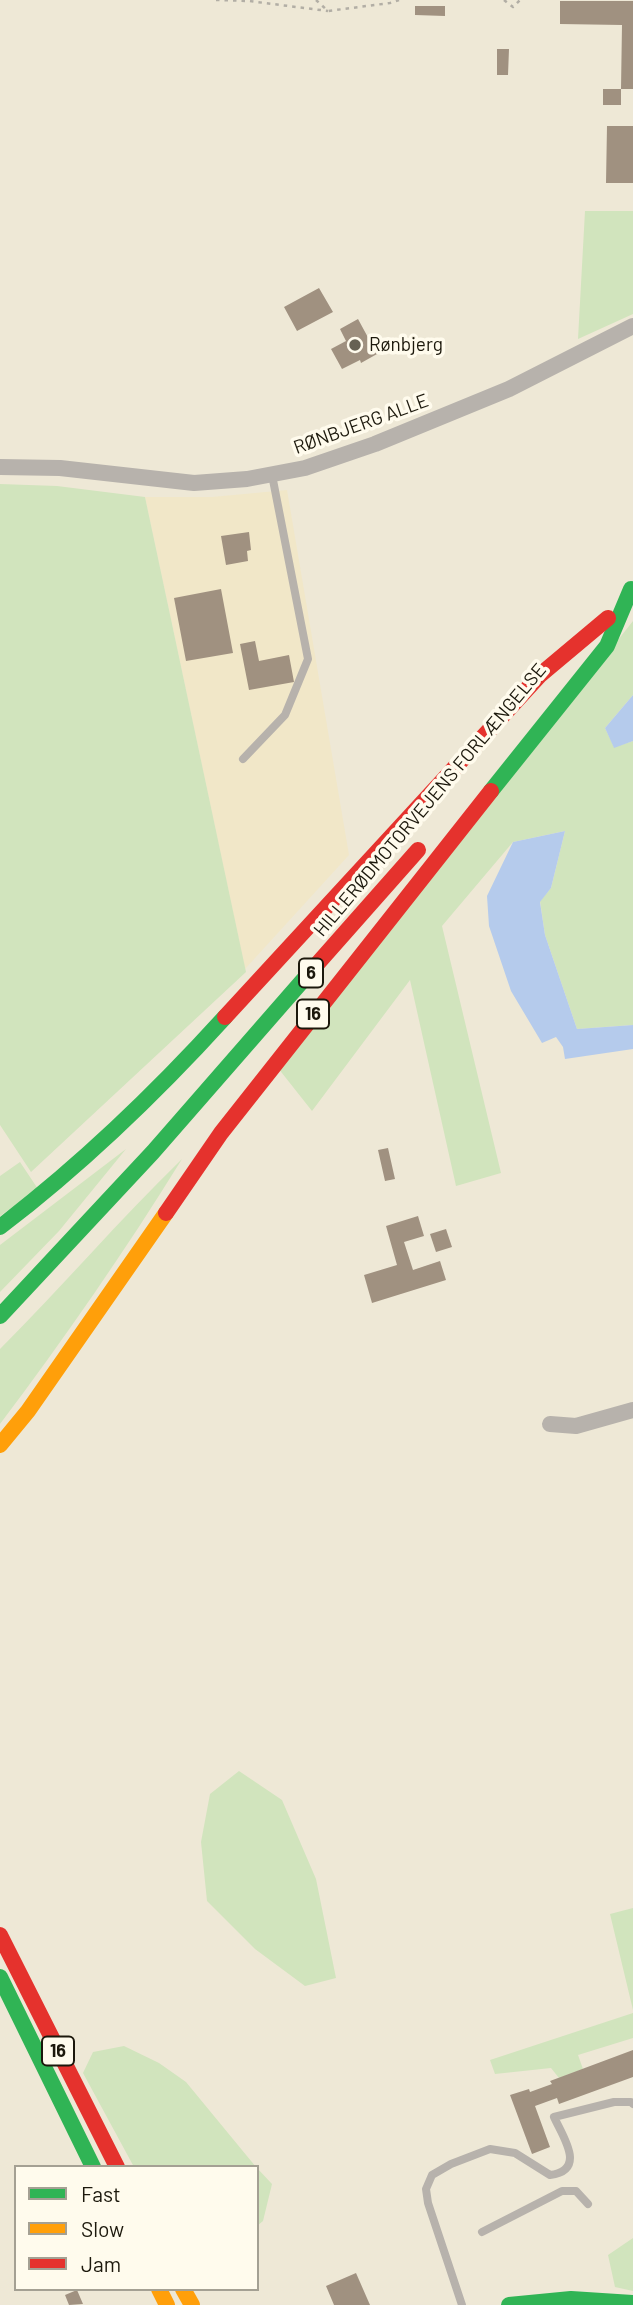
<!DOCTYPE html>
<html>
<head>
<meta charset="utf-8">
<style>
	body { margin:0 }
	#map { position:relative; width:633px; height:2305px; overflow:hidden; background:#eee8d6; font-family:Barlow,sans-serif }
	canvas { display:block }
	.legend { position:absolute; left:14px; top:2165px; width:245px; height:126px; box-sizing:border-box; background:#fffbed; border:2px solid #a4a093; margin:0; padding:9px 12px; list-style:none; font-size:21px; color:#1c180c }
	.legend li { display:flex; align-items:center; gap:14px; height:35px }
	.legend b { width:35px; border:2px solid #a4a093 }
</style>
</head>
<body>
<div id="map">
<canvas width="633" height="2305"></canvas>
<ul class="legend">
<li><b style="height:9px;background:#30b455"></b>Fast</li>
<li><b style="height:9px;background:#ff9f0a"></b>Slow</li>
<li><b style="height:9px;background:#e5322d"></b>Jam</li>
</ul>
</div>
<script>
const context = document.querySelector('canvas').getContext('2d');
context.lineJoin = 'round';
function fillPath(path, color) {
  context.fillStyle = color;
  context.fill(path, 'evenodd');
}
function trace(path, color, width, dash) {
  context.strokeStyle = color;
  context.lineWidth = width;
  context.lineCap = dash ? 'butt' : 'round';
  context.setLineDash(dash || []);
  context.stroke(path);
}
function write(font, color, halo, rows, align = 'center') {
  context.font = font + ' Barlow,sans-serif';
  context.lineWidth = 7;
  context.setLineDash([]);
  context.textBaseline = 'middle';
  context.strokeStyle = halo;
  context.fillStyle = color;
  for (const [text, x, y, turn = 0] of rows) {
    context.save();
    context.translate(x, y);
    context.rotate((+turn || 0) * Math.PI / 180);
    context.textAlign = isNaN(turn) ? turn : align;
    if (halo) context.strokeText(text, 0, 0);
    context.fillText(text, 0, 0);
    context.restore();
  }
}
const built = new Path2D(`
	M 287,490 L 349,855 L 245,969 L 145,497 L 212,497 Z`);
const green = new Path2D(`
	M 585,211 L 633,211 L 633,314 L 578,339 Z
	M 0,484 L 57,486 L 145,497 L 246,972 L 31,1172 L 0,1125 Z
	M 633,621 L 633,695 L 605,728 L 614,747 L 633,741 L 633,1025 L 577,1029 L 545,935 L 540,901 L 551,888 L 565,831 L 513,842 L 442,926 L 501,1173 L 456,1186 L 410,980 L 312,1111 L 278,1068 Z
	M 126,1149 L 59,1231 L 0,1292 L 0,1245 Z
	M 182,1159 C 125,1251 65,1338 0,1424 L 0,1349 C 62,1287 119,1220 182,1159 Z
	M 20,1162 L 38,1189 L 0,1216 L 0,1176 Z
	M 239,1771 L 282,1800 L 316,1879 L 336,1978 L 305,1986 L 255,1949 L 207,1901 L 201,1842 L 210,1794 Z
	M 633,1908 L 633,2010 L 610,1914 Z
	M 633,2013 L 633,2038 L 578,2055 L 583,2069 L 559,2078 L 551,2068 L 495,2074 L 490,2060 Z
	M 124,2046 L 159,2063 L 186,2082 L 256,2167 L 134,2167 L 83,2073 L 93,2052 Z
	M 257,2168 L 272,2184 L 263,2221 L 257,2226 Z
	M 633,2238 L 633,2291 L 615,2287 L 608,2255 Z`);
const water = new Path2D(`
	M 633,695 L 633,741 L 614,748 L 605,728 Z
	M 565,831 L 551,888 L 540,902 L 545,935 L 577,1029 L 633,1025 L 633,1049 L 565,1059 L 563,1047 L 556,1037 L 542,1043 L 511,991 L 489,926 L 487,896 L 513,842 Z`);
const building = new Path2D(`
	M 560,1 L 633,1 L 633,89 L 621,89 L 622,25 L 560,24 Z
	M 415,6 L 445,6 L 445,16 L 415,15 Z
	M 497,49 L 509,49 L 508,75 L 497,75 Z
	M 603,89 L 621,89 L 621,105 L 603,105 Z
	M 607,126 L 633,126 L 633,183 L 606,183 Z
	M 319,288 L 333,312 L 297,331 L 284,307 Z
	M 358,319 L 377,354 L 361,363 L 360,360 L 342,369 L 331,349 L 346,341 L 340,329 Z
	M 249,532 L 251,550 L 247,551 L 248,561 L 226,565 L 221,536 Z
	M 221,589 L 233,653 L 186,661 L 174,598 Z
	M 255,641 L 259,661 L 289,655 L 294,682 L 249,690 L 240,644 Z
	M 388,1148 L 395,1179 L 385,1181 L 378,1150 Z
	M 418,1216 L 424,1236 L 404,1242 L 413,1270 L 440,1261 L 446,1280 L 372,1303 L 364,1275 L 397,1265 L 386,1226 Z
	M 446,1229 L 452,1247 L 436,1252 L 430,1234 Z
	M 633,2050 L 633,2077 L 559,2104 L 557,2098 L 535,2106 L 550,2147 L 532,2154 L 510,2095 L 529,2089 L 530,2092 L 552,2084 L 550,2081 Z
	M 356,2273 L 370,2305 L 334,2305 L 326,2286 Z
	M 77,2290 L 83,2304 L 69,2305 L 65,2295 Z`);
const path = new Path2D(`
	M 216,0 L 249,1 L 328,11
	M 316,0 L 328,11 L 390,3 L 399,0
	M 504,0 L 513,7 L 520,0`);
const lane = new Path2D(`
	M 243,759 L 285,715 L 308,659 L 272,475
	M 482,2232 L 562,2191 L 576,2191 L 588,2204
	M 462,2305 L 428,2203 L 426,2189 L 432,2175 L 451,2164 L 490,2149 L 515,2153 L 550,2175 C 587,2170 563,2137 554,2117 L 614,2102 L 631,2102 L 633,2104`);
const street = new Path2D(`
	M 0,467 L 60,468 L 194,483 L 247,479 L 305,468 L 375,444 L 509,389 L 633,326
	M 550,1424 L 576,1426 L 633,1410`);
const fast = new Path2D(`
	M 491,791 L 607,646 L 631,589
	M 0,1227 C 81,1165 156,1093 225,1017
	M 0,1316 L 153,1152 L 311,971
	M 0,1977 L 93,2167
	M 509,2305 L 571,2299 L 633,2303`);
const slow = new Path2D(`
	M 0,1445 L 28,1411 L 166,1213
	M 159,2289 L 167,2305
	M 183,2289 L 192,2305`);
const jam = new Path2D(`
	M 311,971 L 418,850
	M 225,1017 L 540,675 L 608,618
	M 166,1213 L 221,1133 L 491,791
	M 0,1935 L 117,2167`);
const markers = [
	[355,345,7,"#666153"]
];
const shields = [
	[311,973,24],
	[313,1014,32],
	[58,2051,32]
];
const shieldNames = [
	["6",311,973],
	["16",313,1014],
	["16",58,2051]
];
const poiNames = [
	["Rønbjerg",369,345]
];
const streetNames = [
	["RØNBJERG ALLE",361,424,-20],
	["HILLERØDMOTORVEJENS FORLÆNGELSE",430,800,-50]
];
fillPath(built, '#f1e7c8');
fillPath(green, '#d1e4bd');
fillPath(water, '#b5cbec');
fillPath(building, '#a09180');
trace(path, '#b2aea5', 2.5, [3.5, 5]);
trace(lane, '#b7b2ac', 8);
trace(street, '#b7b2ac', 16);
trace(fast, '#30b455', 16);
trace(slow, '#ff9f0a', 16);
trace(jam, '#e5322d', 16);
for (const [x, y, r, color] of markers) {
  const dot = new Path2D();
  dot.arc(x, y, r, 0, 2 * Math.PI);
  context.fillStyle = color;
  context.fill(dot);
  trace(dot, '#fffbed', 2.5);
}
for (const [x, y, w] of shields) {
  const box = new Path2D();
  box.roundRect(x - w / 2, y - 14.5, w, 29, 5);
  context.fillStyle = '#fffbed';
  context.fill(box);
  trace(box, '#1c180c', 2);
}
write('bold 18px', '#1c180c', null, shieldNames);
write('19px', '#1c180c', '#fffbed', poiNames, 'left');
write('19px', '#1c180c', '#fffbed', streetNames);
</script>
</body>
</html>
